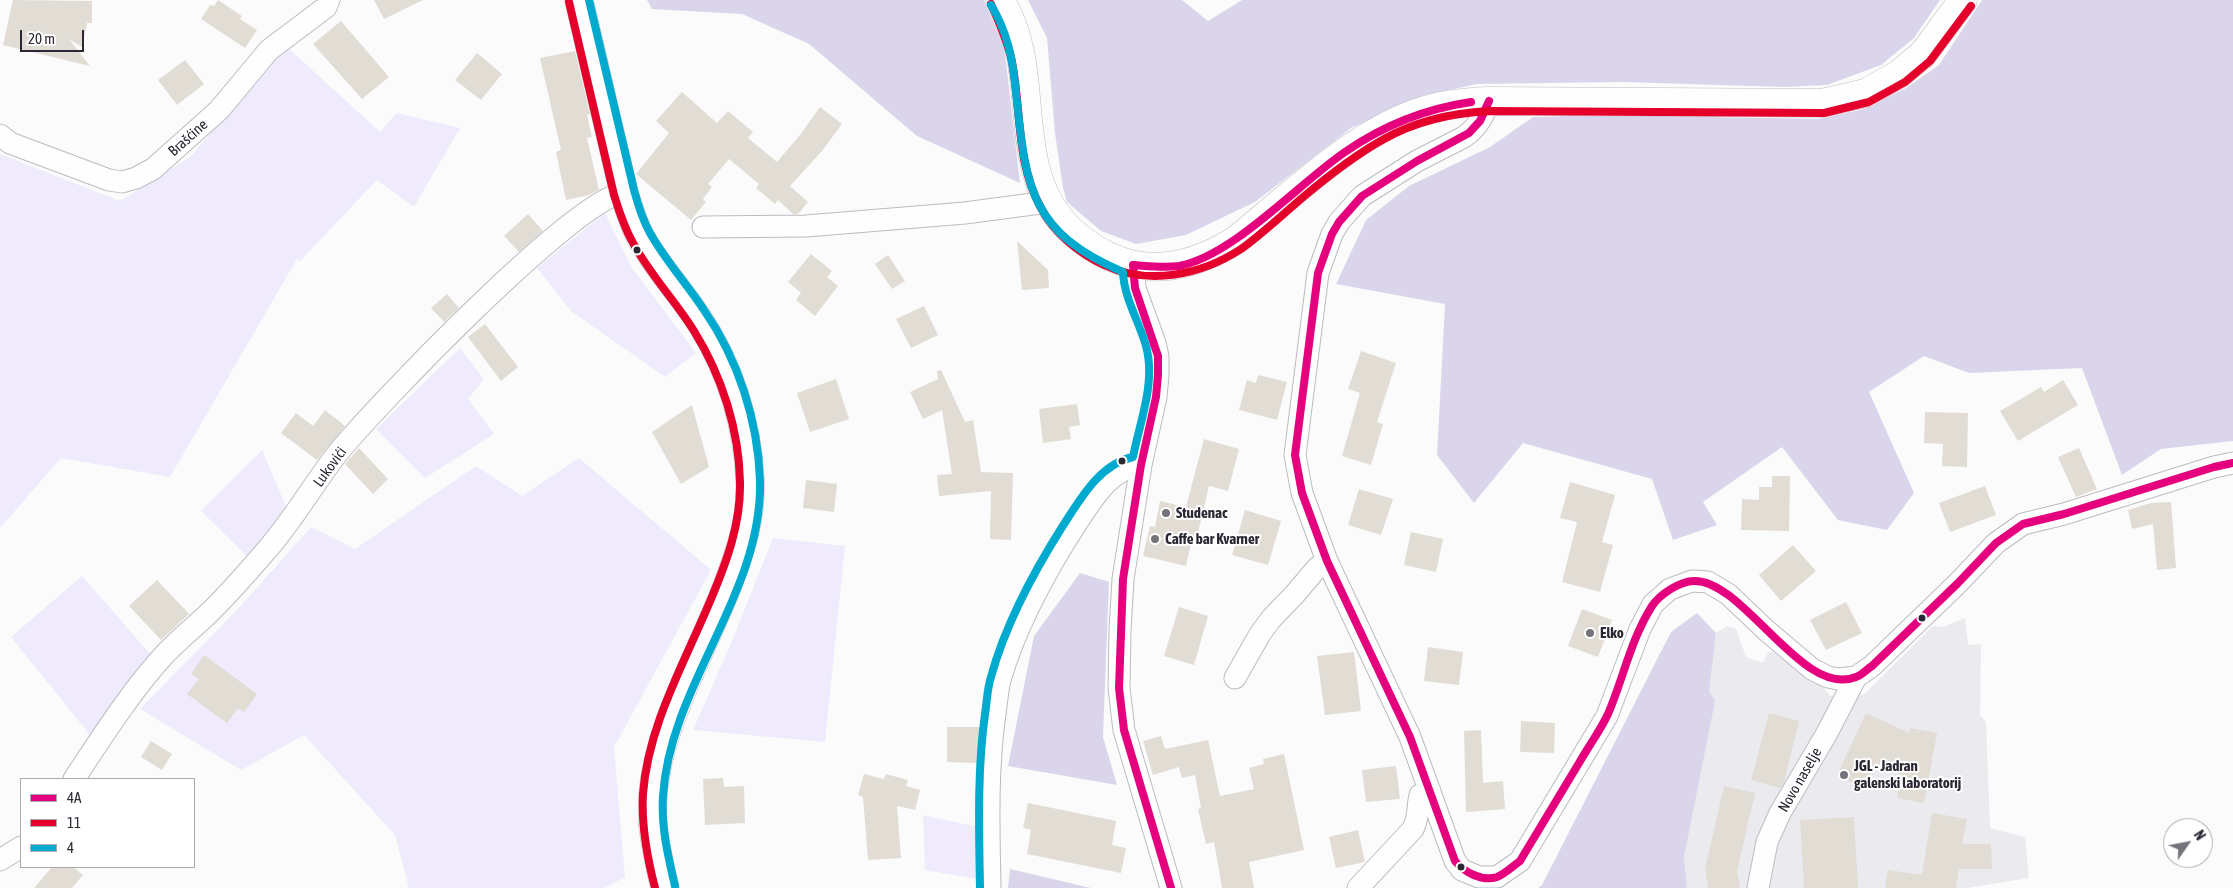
<!DOCTYPE html>
<html>
<head>
<meta charset="utf-8">
<style>
	body { margin:0 }
	#map { position:relative; width:2233px; height:888px; overflow:hidden; background:#fbfbfb; font-family:"Asap Condensed",sans-serif }
	canvas { display:block }
	.legend { position:absolute; left:20px; top:778px; width:175px; height:90px; box-sizing:border-box; background:#fff; border:1px solid #aaa9ae; margin:0; padding:6px 9px; list-style:none; font-size:15px; color:#2b2834 }
	.legend li { display:flex; align-items:center; gap:10px; height:25px }
	.legend b { width:25px; border:1px solid #aaa9ae }
	.north { position:absolute; left:2163px; top:818px; width:50px; height:50px; box-sizing:border-box; background:#fff; border:1px solid #aaa9ae; border-radius:50%; rotate:57deg; font-size:14px; font-weight:700; line-height:20px; text-align:center; color:#2b2834 }
	.north::after { content:''; display:block; margin:auto; width:18px; height:22px; background:#74727a; clip-path:polygon(50% 0,100% 100%,50% 72%,0 100%) }
	.scale { position:absolute; left:20px; top:30px; width:64px; height:22px; box-sizing:border-box; border:2px solid #2b2834; border-top:0; padding-left:6px; font-size:15px; line-height:18px; white-space:nowrap; color:#2b2834; -webkit-text-stroke:4px #fff; paint-order:stroke }
</style>
</head>
<body>
<div id="map">
<canvas width="2233" height="888"></canvas>
<ul class="legend">
<li><b style="height:6px;background:#e5007d"></b>4A</li>
<li><b style="height:6px;background:#e4002b"></b>11</li>
<li><b style="height:6px;background:#00a9ce"></b>4</li>
</ul>
<div class="north">N</div>
<div class="scale">20 m</div>
</div>
<script>
const context = document.querySelector('canvas').getContext('2d');
context.lineJoin = 'round';
function fillPath(path, color) {
  context.fillStyle = color;
  context.fill(path, 'evenodd');
}
function trace(path, color, width, dash) {
  context.strokeStyle = color;
  context.lineWidth = width;
  context.lineCap = dash ? 'butt' : 'round';
  context.setLineDash(dash || []);
  context.stroke(path);
}
function write(font, color, halo, rows, align = 'center') {
  context.font = font + ' "Asap Condensed",sans-serif';
  context.lineWidth = 4;
  context.setLineDash([]);
  context.textBaseline = 'middle';
  context.strokeStyle = halo;
  context.fillStyle = color;
  for (const [text, x, y, turn = 0] of rows) {
    context.save();
    context.translate(x, y);
    context.rotate((+turn || 0) * Math.PI / 180);
    context.textAlign = isNaN(turn) ? turn : align;
    if (halo) context.strokeText(text, 0, 0);
    context.fillText(text, 0, 0);
    context.restore();
  }
}
const built = new Path2D(`
	M 1965,618 L 1968,645 L 1981,644 L 1980,715 L 1986,722 L 1990,828 L 2025,837 L 2029,878 L 1967,888 L 1687,888 L 1684,857 L 1716,633 L 1728,626 L 1736,629 L 1746,657 L 1763,663 L 1768,652 L 1773,652 L 1824,688 L 1830,696 L 1863,695 L 1933,626 L 1944,627 Z`);
const green = new Path2D(`
	M 286,46 L 380,132 L 397,113 L 460,128 L 414,207 L 377,180 L 300,261 L 297,259 L 170,477 L 61,458 L 0,528 L 0,154 L 120,201 L 190,157 Z
	M 605,213 L 632,268 L 696,353 L 665,377 L 571,311 L 537,268 Z
	M 460,348 L 484,379 L 468,399 L 494,434 L 425,478 L 376,429 Z
	M 262,450 L 287,509 L 248,557 L 201,511 Z
	M 579,458 L 711,570 L 614,747 L 625,877 L 604,888 L 409,888 L 395,835 L 304,735 L 241,770 L 140,709 L 236,611 L 311,527 L 355,549 L 476,466 L 522,496 Z
	M 773,538 L 845,546 L 825,742 L 693,730 L 732,641 Z
	M 82,576 L 152,656 L 94,740 L 11,637 Z
	M 923,815 L 982,828 L 983,880 L 925,870 Z`);
const forest = new Path2D(`
	M 647,0 L 984,0 L 1004,45 L 1020,183 L 917,136 L 809,44 L 742,14 L 652,9 Z
	M 1028,0 L 1182,0 L 1208,21 L 1242,0 L 1940,0 L 1914,38 L 1881,65 L 1827,85 L 1785,87 L 1623,82 L 1477,84 L 1431,94 L 1351,128 L 1255,202 L 1186,235 L 1136,244 L 1101,231 L 1067,202 L 1063,188 L 1055,133 L 1047,38 Z
	M 1982,0 L 2233,0 L 2233,441 L 2161,449 L 2122,475 L 2082,368 L 1969,373 L 1924,356 L 1869,392 L 1914,493 L 1887,530 L 1838,520 L 1782,447 L 1703,502 L 1717,525 L 1673,540 L 1652,479 L 1523,443 L 1474,503 L 1437,455 L 1445,304 L 1336,284 L 1366,220 L 1409,186 L 1490,147 L 1533,117 L 1603,115 L 1818,119 L 1864,109 L 1906,88 L 1939,65 Z
	M 1080,573 L 1109,582 L 1103,737 L 1117,785 L 1008,766 L 1034,636 Z
	M 1697,613 L 1716,633 L 1709,691 L 1715,701 L 1684,857 L 1687,888 L 1538,888 L 1542,885 L 1671,632 Z
	M 1010,869 L 1091,888 L 1008,888 Z`);
const building = new Path2D(`
	M 13,0 L 92,1 L 92,23 L 87,23 L 82,47 L 69,39 L 90,66 L 3,45 Z
	M 218,0 L 242,16 L 240,19 L 257,30 L 245,48 L 201,19 L 210,5 L 214,6 Z
	M 374,0 L 423,0 L 384,19 Z
	M 341,21 L 389,77 L 362,99 L 313,44 Z
	M 575,51 L 590,114 L 587,115 L 592,137 L 587,138 L 599,190 L 589,195 L 566,200 L 556,152 L 561,150 L 540,58 Z
	M 477,53 L 502,74 L 481,100 L 455,80 Z
	M 185,60 L 204,84 L 177,105 L 158,80 Z
	M 682,92 L 717,123 L 728,111 L 753,132 L 748,138 L 777,162 L 800,135 L 820,107 L 842,124 L 822,151 L 790,186 L 808,202 L 798,214 L 793,214 L 778,200 L 775,204 L 756,188 L 759,184 L 729,159 L 708,184 L 712,187 L 703,199 L 706,202 L 691,220 L 636,174 L 669,133 L 656,121 Z
	M 528,214 L 543,231 L 519,252 L 504,236 Z
	M 1017,241 L 1048,270 L 1049,288 L 1022,290 Z
	M 811,254 L 832,271 L 827,277 L 838,286 L 815,316 L 796,300 L 801,293 L 788,282 Z
	M 888,255 L 905,281 L 892,289 L 875,264 Z
	M 447,294 L 459,308 L 444,322 L 431,308 Z
	M 924,306 L 938,335 L 911,348 L 896,319 Z
	M 485,324 L 518,367 L 501,381 L 468,337 Z
	M 1361,351 L 1396,363 L 1377,422 L 1383,424 L 1371,465 L 1342,456 L 1360,393 L 1348,389 Z
	M 941,370 L 965,422 L 973,420 L 981,472 L 1013,473 L 1011,540 L 990,539 L 991,491 L 939,496 L 937,475 L 952,474 L 942,410 L 923,419 L 910,392 L 938,379 L 937,371 Z
	M 1258,375 L 1287,382 L 1277,420 L 1239,410 L 1247,380 L 1256,383 Z
	M 836,379 L 849,419 L 810,432 L 797,393 Z
	M 2063,380 L 2078,405 L 2018,441 L 2000,411 L 2041,387 L 2044,392 Z
	M 1077,404 L 1080,425 L 1069,427 L 1071,439 L 1043,443 L 1039,409 Z
	M 692,405 L 709,467 L 681,484 L 652,432 Z
	M 325,410 L 345,426 L 317,460 L 281,433 L 296,413 L 313,426 Z
	M 1925,412 L 1968,413 L 1967,467 L 1942,466 L 1943,444 L 1924,443 Z
	M 1204,439 L 1239,449 L 1228,491 L 1209,486 L 1197,537 L 1193,536 L 1186,566 L 1143,556 L 1150,526 L 1155,527 L 1160,501 L 1186,507 Z
	M 359,448 L 388,479 L 373,494 L 345,464 Z
	M 2079,448 L 2097,489 L 2076,497 L 2058,457 Z
	M 1772,476 L 1790,476 L 1789,531 L 1741,530 L 1742,499 L 1759,500 L 1759,487 L 1772,487 Z
	M 806,480 L 837,484 L 834,512 L 803,508 Z
	M 1570,482 L 1615,495 L 1602,542 L 1613,545 L 1600,592 L 1562,582 L 1577,522 L 1560,518 Z
	M 1985,486 L 1996,515 L 1950,532 L 1939,503 Z
	M 1359,489 L 1393,499 L 1381,535 L 1348,525 Z
	M 2171,502 L 2176,568 L 2157,570 L 2153,524 L 2132,529 L 2128,510 L 2151,503 Z
	M 1245,510 L 1281,521 L 1268,565 L 1232,555 Z
	M 1411,532 L 1443,539 L 1436,572 L 1404,565 Z
	M 1793,545 L 1816,571 L 1781,601 L 1759,575 Z
	M 157,580 L 189,614 L 161,640 L 129,606 Z
	M 1846,602 L 1862,633 L 1826,650 L 1810,620 Z
	M 1179,607 L 1208,616 L 1194,665 L 1164,656 Z
	M 1582,609 L 1612,620 L 1598,657 L 1568,646 Z
	M 1428,647 L 1463,652 L 1459,685 L 1424,681 Z
	M 1354,652 L 1361,711 L 1325,715 L 1317,656 Z
	M 204,655 L 257,694 L 244,712 L 238,708 L 227,723 L 187,694 L 199,679 L 191,674 Z
	M 1769,713 L 1799,721 L 1784,782 L 1780,788 L 1751,780 Z
	M 1866,713 L 1909,733 L 1910,728 L 1937,733 L 1924,803 L 1897,798 L 1901,775 L 1875,762 L 1863,788 L 1837,775 Z
	M 1521,721 L 1555,723 L 1554,753 L 1520,752 Z
	M 947,727 L 980,727 L 978,763 L 947,762 Z
	M 1481,730 L 1483,783 L 1503,781 L 1505,809 L 1466,812 L 1464,731 Z
	M 1161,736 L 1165,749 L 1208,740 L 1220,796 L 1254,789 L 1249,768 L 1264,764 L 1263,759 L 1284,754 L 1304,850 L 1249,862 L 1254,888 L 1222,888 L 1214,842 L 1206,844 L 1198,809 L 1201,808 L 1195,775 L 1182,778 L 1179,767 L 1153,775 L 1143,741 Z
	M 151,741 L 172,754 L 162,770 L 141,757 Z
	M 1396,766 L 1400,799 L 1366,802 L 1362,770 Z
	M 864,774 L 884,779 L 886,774 L 908,780 L 906,786 L 920,790 L 915,810 L 897,806 L 901,858 L 868,860 L 863,797 L 858,795 Z
	M 723,778 L 724,787 L 744,786 L 745,823 L 705,825 L 703,779 Z
	M 1724,786 L 1755,793 L 1737,871 L 1740,888 L 1708,888 L 1705,869 Z
	M 1028,803 L 1116,821 L 1112,845 L 1126,848 L 1121,873 L 1027,854 L 1031,830 L 1023,828 Z
	M 1932,813 L 1967,819 L 1962,844 L 1991,844 L 1992,869 L 1959,869 L 1956,888 L 1885,888 L 1888,870 L 1922,875 Z
	M 1854,817 L 1858,888 L 1804,888 L 1800,820 Z
	M 1358,830 L 1365,862 L 1336,868 L 1329,837 Z
	M 52,867 L 73,867 L 83,875 L 72,888 L 34,888 Z`);
const minor = new Path2D(`
	M 1489,101 C 1483,117 1478,127 1464,137 L 1417,161 L 1362,196 L 1339,222 L 1332,234 L 1318,273 L 1295,455 L 1302,493 L 1327,561 L 1410,737 L 1455,861 L 1462,870 L 1479,877 L 1497,877 L 1520,861 L 1607,716 L 1640,629 L 1653,604 L 1670,589 L 1692,581 L 1708,582 L 1728,594 L 1767,631 L 1812,669 L 1828,677 L 1838,679 L 1856,677 L 1872,666 L 1958,583 L 1996,543 L 2023,524 L 2064,514 L 2214,467 L 2233,463
	M 0,135 L 10,143 L 109,180 L 122,182 L 136,178 L 153,169 L 219,110 L 269,50 L 326,7 L 329,0
	M 703,227 L 806,226 L 965,213 L 1048,202
	M 1133,265 L 1135,288 L 1155,343 L 1158,356 L 1158,375 L 1156,397 L 1141,465 L 1123,579 L 1120,630 L 1119,688 L 1124,730 L 1171,888
	M 1235,678 L 1260,634 L 1271,619 L 1295,594 L 1317,568 L 1327,561
	M 74,779 C 102,737 131,691 165,654 C 178,640 193,628 207,615 C 227,596 246,574 265,552 C 292,522 312,486 337,454 C 372,410 578,195 624,193
	M 0,860 L 21,847
	M 990,888 C 989,832 987,777 994,721 C 996,708 997,693 1000,680 C 1016,625 1045,572 1076,524 C 1092,500 1110,468 1141,465
	M 1358,888 L 1413,829 C 1419,818 1417,807 1420,795 L 1430,791
	M 1758,888 L 1767,842 L 1780,813 L 1827,733 L 1856,677`);
const major = new Path2D(`
	M 579,0 L 624,193 C 629,208 633,222 640,236 C 657,268 684,295 703,326 C 731,372 747,425 750,479 C 752,519 740,552 726,589 C 698,662 646,745 653,825 C 655,846 660,867 665,888
	M 1000,0 C 1045,71 1006,166 1069,229 C 1084,243 1101,254 1120,261 C 1161,275 1201,262 1236,240 C 1292,195 1361,126 1432,108 C 1450,103 1470,102 1489,101 L 1822,103 L 1866,93 L 1899,74 L 1923,54 L 1963,0`);
const bus1 = new Path2D(`
	M 1489,101 L 1480,121 L 1469,133 L 1417,161 L 1362,196 L 1339,222 L 1332,234 L 1318,273 L 1295,455 L 1302,493 L 1327,561 L 1410,737 L 1455,861 C 1464,872 1482,882 1497,877 C 1505,874 1513,866 1520,861 C 1540,828 1559,796 1579,763 C 1588,747 1600,731 1608,714 C 1623,679 1631,639 1652,606 C 1660,594 1679,582 1693,581 C 1743,578 1802,699 1856,677 C 1862,675 1867,669 1872,666 L 1958,583 L 1996,543 L 2023,524 L 2064,514 L 2214,467 L 2233,463
	M 1133,265 L 1135,288 L 1158,356 L 1158,375 L 1156,397 L 1141,465 L 1123,579 L 1119,688 L 1124,730 L 1171,888
	M 1133,265 C 1148,266 1164,268 1179,266 C 1233,256 1298,184 1345,152 C 1384,125 1424,109 1471,102`);
const bus2 = new Path2D(`
	M 569,2 L 614,195 C 619,211 624,227 632,241 C 649,274 675,300 694,331 C 722,376 739,430 740,482 C 741,523 727,561 711,599 C 685,662 648,725 643,794 C 641,826 647,857 655,888
	M 991,4 C 999,22 1006,38 1011,57 C 1022,108 1015,161 1041,208 C 1054,233 1079,253 1104,265 C 1149,286 1201,275 1241,249 C 1262,234 1282,215 1302,198 C 1328,176 1355,155 1384,139 C 1418,120 1452,113 1489,111 L 1824,113 L 1869,102 L 1905,82 L 1930,61 L 1971,6`);
const bus3 = new Path2D(`
	M 589,0 L 634,190 C 638,205 642,219 650,233 C 665,260 687,284 704,310 C 738,359 758,421 760,480 C 763,594 670,684 663,796 C 661,827 668,856 675,886
	M 980,888 C 979,830 977,772 985,714 C 987,702 987,689 991,677 C 1006,622 1034,571 1064,524 C 1081,498 1100,464 1133,457 C 1140,421 1156,382 1146,346 C 1139,321 1124,298 1123,272 C 1029,232 1026,186 1016,93 C 1013,61 1008,33 991,5`);
const markers = [
	[637,250,4.5,"#2b2834"],
	[1122,461,4.5,"#2b2834"],
	[1166,513,5,"#74727a"],
	[1155,539,5,"#74727a"],
	[1922,618,4.5,"#2b2834"],
	[1590,633,5,"#74727a"],
	[1844,775,5,"#74727a"],
	[1461,867,4.5,"#2b2834"]
];
const streetNames = [
	["Brašćine",188,138,-42],
	["Lukovići",330,467,-54],
	["Novo naselje",1800,780,-60]
];
const poiNames = [
	["Studenac",1176,513],
	["Caffe bar Kvarner",1165,539],
	["Elko",1600,633],
	["JGL - Jadran",1854,766],
	["galenski laboratorij",1854,783]
];
fillPath(built, '#ebeaee');
fillPath(green, '#efebfc');
fillPath(forest, '#dbd5ec');
fillPath(building, '#e1ddd5');
trace(minor, '#bcbbc0', 23);
trace(major, '#bcbbc0', 29);
trace(minor, '#fefefe', 21);
trace(major, '#fefefe', 28);
trace(bus1, '#e5007d', 8);
trace(bus2, '#e4002b', 8);
trace(bus3, '#00a9ce', 8);
for (const [x, y, r, color] of markers) {
  const dot = new Path2D();
  dot.arc(x, y, r, 0, 2 * Math.PI);
  context.fillStyle = color;
  context.fill(dot);
  trace(dot, '#fff', 2);
}
write('15px', '#2b2834', '#fff', streetNames);
write('bold 15px', '#2b2834', '#fff', poiNames, 'left');
</script>
</body>
</html>
